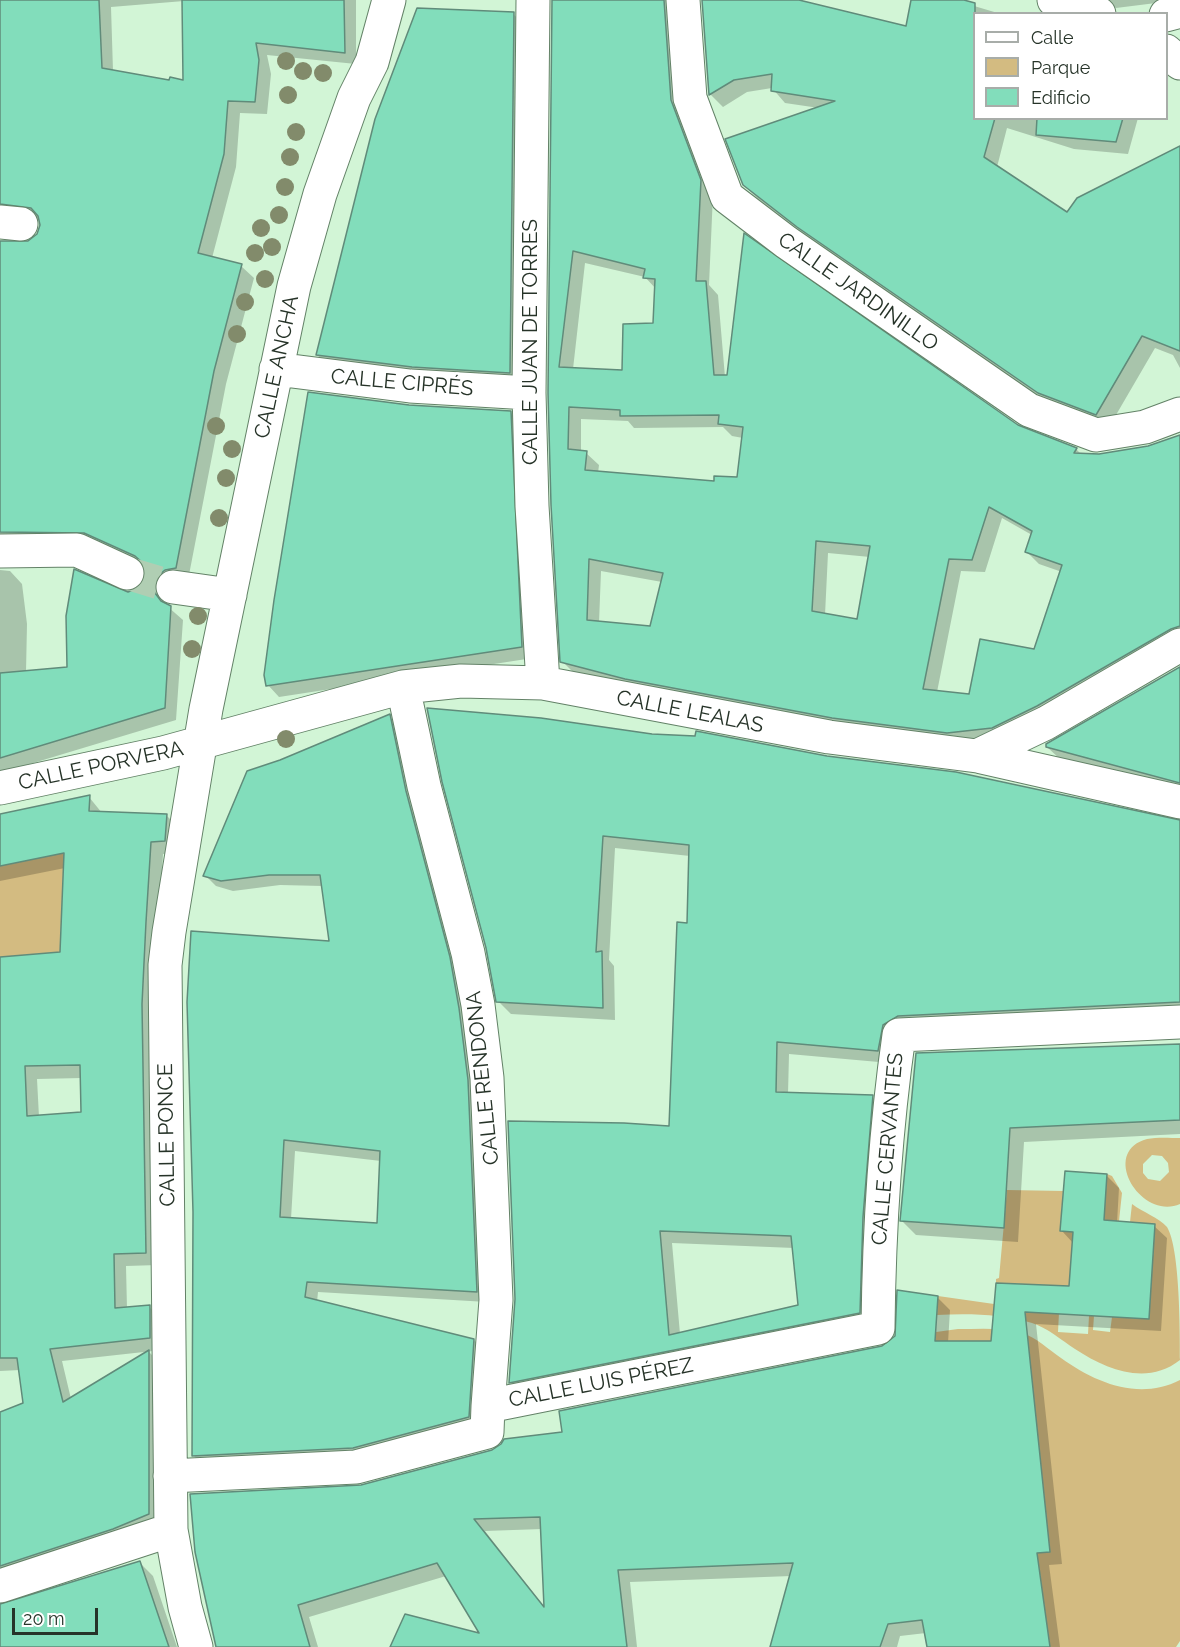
<!DOCTYPE html>
<html>
<head>
<meta charset="utf-8">
<style>
	body { margin:0 }
	#map { position:relative; width:1180px; height:1647px; overflow:hidden; background:#d2f5d6; font-family:Raleway,sans-serif }
	canvas { display:block }
	.legend { position:absolute; left:973px; top:12px; width:195px; height:108px; box-sizing:border-box; background:#fff; border:2px solid #a8ada9; margin:0; padding:8px 10px; list-style:none; font-size:18px; color:#263328 }
	.legend li { display:flex; align-items:center; gap:12px; height:30px }
	.legend b { width:30px; border:2px solid #a8ada9 }
	.scale { position:absolute; left:12px; top:1608px; width:86px; height:27px; box-sizing:border-box; border:3px solid #263328; border-top:0; padding-left:8px; font-size:18px; line-height:21px; white-space:nowrap; color:#263328; -webkit-text-stroke:4px #fff; paint-order:stroke }
</style>
</head>
<body>
<div id="map">
<canvas width="1180" height="1647"></canvas>
<ul class="legend">
<li><b style="height:8px;background:#fff"></b>Calle</li>
<li><b style="height:16px;background:#d3bb81"></b>Parque</li>
<li><b style="height:16px;background:#82ddbb"></b>Edificio</li>
</ul>
<div class="scale">20 m</div>
</div>
<script>
const context = document.querySelector('canvas').getContext('2d');
context.lineJoin = 'round';
function fillPath(path, color) {
  context.fillStyle = color;
  context.fill(path, 'evenodd');
}
function trace(path, color, width, dash) {
  context.strokeStyle = color;
  context.lineWidth = width;
  context.lineCap = dash ? 'butt' : 'round';
  context.setLineDash(dash || []);
  context.stroke(path);
}
function write(font, color, halo, rows, align = 'center') {
  context.font = font + ' Raleway,sans-serif';
  context.lineWidth = 5;
  context.setLineDash([]);
  context.textBaseline = 'middle';
  context.strokeStyle = halo;
  context.fillStyle = color;
  for (const [text, x, y, turn = 0] of rows) {
    context.save();
    context.translate(x, y);
    context.rotate((+turn || 0) * Math.PI / 180);
    context.textAlign = isNaN(turn) ? turn : align;
    if (halo) context.strokeText(text, 0, 0);
    context.fillText(text, 0, 0);
    context.restore();
  }
}
const green = new Path2D(`
	M 64,853 L 60,952 L 0,957 L 0,866 Z
	M 1180,1138 L 1180,1204 C 1141,1221 1099,1152 1147,1139 C 1157,1137 1170,1138 1180,1138 ZM 1152,1155 L 1162,1156 L 1168,1163 L 1169,1172 L 1160,1181 L 1148,1179 L 1143,1173 L 1143,1164 Z
	M 1107,1174 L 1112,1176 L 1122,1193 L 1119,1221 L 1104,1220 Z
	M 1007,1190 L 1063,1191 L 1060,1231 L 1073,1232 L 1069,1286 L 996,1283 L 996,1279 L 999,1278 Z
	M 1132,1204 C 1144,1213 1158,1217 1167,1227 C 1180,1248 1180,1331 1180,1360 C 1147,1386 1107,1370 1075,1349 C 1061,1340 1048,1328 1032,1323 C 1002,1314 968,1313 937,1315 L 938,1296 L 994,1304 L 994,1310 L 1059,1313 L 1058,1332 L 1088,1334 L 1089,1316 L 1094,1316 L 1093,1330 L 1110,1332 L 1112,1317 L 1148,1319 L 1155,1224 L 1130,1222 Z
	M 958,1329 C 979,1329 1001,1327 1022,1333 C 1036,1337 1049,1350 1061,1358 C 1096,1383 1139,1401 1180,1380 L 1180,1641 L 1176,1647 L 1050,1647 L 1037,1553 L 1050,1552 L 1028,1341 L 935,1342 L 936,1332 Z`);
const shadow = new Path2D(`
	M 0,0 L 356,0 L 356,64 L 267,55 L 271,74 L 267,114 L 240,113 L 236,167 L 212,258 L 241,266 L 254,278 L 226,384 L 188,580 L 166,597 L 167,606 L 183,620 L 176,720 L 0,773 L 0,570 L 10,571 L 22,584 L 27,624 L 26,672 L 68,669 L 129,593 L 139,589 L 146,581 L 147,571 L 146,567 L 91,543 L 0,550 L 0,242 L 30,242 L 38,235 L 41,225 L 40,219 L 11,216 L 0,204 ZM 184,1 L 185,82 L 113,71 L 111,7 Z
	M 553,0 L 682,0 L 713,194 L 709,285 L 718,295 L 725,377 L 1018,427 L 1076,449 L 1085,458 L 1148,447 L 1180,438 L 1180,643 L 1050,719 L 960,745 L 575,674 L 562,661 ZM 585,263 L 645,277 L 656,289 L 655,325 L 623,371 L 573,369 ZM 581,419 L 628,421 L 634,428 L 723,427 L 732,436 L 743,438 L 738,479 L 715,483 L 598,473 L 599,465 L 586,453 L 581,452 ZM 1002,518 L 1032,535 L 1026,551 L 1039,564 L 1062,572 L 1035,651 L 970,696 L 937,692 L 961,571 L 985,572 ZM 828,553 L 870,557 L 858,621 L 825,615 ZM 601,571 L 662,582 L 651,627 L 599,623 Z
	M 703,0 L 797,0 L 907,28 L 913,0 L 954,0 L 1001,14 L 974,14 L 974,118 L 1138,118 L 1128,154 L 1074,149 L 1007,128 L 997,167 L 1067,214 L 1180,147 L 1180,368 L 1173,355 L 1155,348 L 1109,427 L 1052,405 L 811,239 L 757,198 L 744,185 L 819,108 L 785,103 L 772,88 L 747,92 L 723,107 L 711,95 Z
	M 1097,0 L 1180,0 L 1116,8 Z
	M 513,14 L 523,23 L 520,382 L 327,364 L 317,355 Z
	M 409,406 L 510,412 L 521,424 L 533,658 L 279,697 L 268,685 Z
	M 1180,668 L 1180,791 L 1060,759 L 1047,747 Z
	M 389,716 L 400,727 L 470,1020 L 487,1302 L 318,1292 L 317,1302 L 474,1340 L 485,1351 L 479,1428 L 365,1459 L 205,1467 L 194,1456 L 331,943 L 323,886 L 280,885 L 233,891 L 216,886 L 205,875 L 280,762 ZM 295,1151 L 381,1161 L 378,1225 L 291,1219 Z
	M 444,781 L 1180,822 L 1180,1013 L 911,1028 L 890,1063 L 789,1054 L 788,1094 L 872,1097 L 885,1109 L 872,1325 L 523,1395 L 510,1382 L 670,1128 L 689,925 L 690,856 L 615,848 L 609,960 L 614,966 L 615,1020 L 511,1014 L 498,1001 L 488,948 ZM 672,1243 L 794,1248 L 799,1306 L 680,1334 Z
	M 89,797 L 102,813 L 166,815 L 179,828 L 177,853 L 163,854 L 158,935 L 158,1265 L 126,1266 L 127,1309 L 149,1307 L 162,1319 L 162,1350 L 62,1361 L 71,1399 L 149,1352 L 161,1364 L 161,1526 L 0,1585 L 0,1414 L 25,1404 L 20,1370 L 0,1371 L 0,958 L 62,953 L 65,868 L 0,881 L 0,816 ZM 82,1078 L 83,1113 L 39,1117 L 37,1079 Z
	M 1180,1044 L 1180,1134 L 1024,1142 L 1018,1242 L 916,1235 L 902,1221 L 917,1054 Z
	M 1106,1175 L 1119,1188 L 1117,1223 L 1154,1226 L 1167,1238 L 1161,1331 L 1036,1324 L 1062,1564 L 1049,1565 L 1060,1647 L 928,1647 L 926,1633 L 900,1636 L 897,1647 L 771,1647 L 791,1576 L 630,1582 L 637,1647 L 391,1647 L 482,1635 L 446,1576 L 309,1617 L 318,1647 L 217,1647 L 361,1487 L 882,1348 L 937,1297 L 950,1310 L 948,1343 L 993,1343 L 997,1285 L 1070,1288 L 1073,1243 L 1062,1231 ZM 542,1529 L 545,1608 L 485,1531 Z
	M 140,1563 L 153,1576 L 177,1647 L 0,1647 L 0,1606 Z`);
const building = new Path2D(`
	M 0,0 L 99,0 L 102,68 L 169,80 L 170,77 L 183,80 L 182,0 L 344,0 L 345,53 L 256,43 L 259,60 L 255,102 L 228,101 L 224,154 L 198,253 L 242,264 L 214,371 L 176,568 L 165,570 L 159,575 L 155,584 L 155,593 L 161,601 L 171,606 L 165,708 L 0,758 L 0,673 L 67,667 L 66,616 L 74,569 L 128,592 L 138,588 L 144,580 L 146,572 L 143,563 L 135,556 L 84,533 L 0,532 L 0,241 L 28,241 L 37,234 L 40,225 L 38,216 L 31,208 L 0,204 Z
	M 552,0 L 664,0 L 671,100 L 701,180 L 696,281 L 706,281 L 714,375 L 727,375 L 744,233 L 1018,425 L 1077,448 L 1074,453 L 1099,454 L 1148,446 L 1180,435 L 1180,626 L 1171,629 L 1037,706 L 992,728 L 947,733 L 832,718 L 625,679 L 560,662 L 551,505 L 548,393 ZM 573,251 L 645,269 L 643,278 L 655,279 L 653,323 L 623,324 L 622,370 L 559,367 ZM 569,407 L 620,410 L 620,416 L 719,415 L 718,424 L 743,427 L 737,477 L 714,476 L 714,481 L 585,470 L 587,451 L 568,449 ZM 989,507 L 1032,531 L 1025,552 L 1062,565 L 1034,649 L 980,639 L 969,694 L 923,689 L 949,559 L 972,560 ZM 816,541 L 870,546 L 857,619 L 812,611 ZM 589,559 L 663,573 L 650,626 L 587,620 Z
	M 702,0 L 799,0 L 906,26 L 911,0 L 964,0 L 975,3 L 975,118 L 995,118 L 984,157 L 1067,212 L 1077,198 L 1180,146 L 1180,351 L 1142,336 L 1096,415 L 1038,393 L 797,227 L 743,185 L 725,139 L 835,101 L 771,91 L 772,74 L 734,80 L 709,95 Z
	M 417,8 L 514,12 L 510,373 L 412,367 L 316,355 L 375,119 Z
	M 1037,118 L 1123,118 L 1116,142 L 1036,135 Z
	M 308,392 L 409,405 L 511,411 L 522,647 L 266,686 L 264,675 L 274,600 Z
	M 1180,667 L 1180,783 L 1046,747 L 1046,744 Z
	M 427,708 L 541,718 L 652,734 L 695,736 L 696,731 L 827,756 L 956,772 L 1180,820 L 1180,1002 L 898,1016 L 883,1025 L 878,1051 L 777,1042 L 776,1092 L 873,1095 L 863,1217 L 860,1313 L 509,1383 L 515,1299 L 508,1121 L 624,1123 L 669,1126 L 677,922 L 687,923 L 689,845 L 603,836 L 596,952 L 602,951 L 603,1008 L 496,1002 L 486,948 L 442,782 ZM 660,1231 L 791,1236 L 798,1305 L 669,1335 Z
	M 390,714 L 406,791 L 450,957 L 459,1008 L 468,1080 L 477,1292 L 307,1282 L 305,1297 L 474,1339 L 469,1417 L 353,1448 L 192,1456 L 193,1212 L 187,1002 L 191,931 L 329,941 L 320,875 L 269,875 L 221,881 L 203,876 L 247,771 L 280,760 ZM 284,1140 L 380,1151 L 377,1223 L 280,1217 Z
	M 90,795 L 89,811 L 167,814 L 165,841 L 151,842 L 146,922 L 142,1004 L 146,1253 L 114,1254 L 115,1308 L 150,1305 L 150,1338 L 50,1349 L 63,1402 L 149,1350 L 149,1514 L 113,1529 L 0,1566 L 0,1412 L 23,1403 L 17,1358 L 0,1358 L 0,957 L 60,952 L 64,853 L 0,866 L 0,814 ZM 80,1065 L 81,1112 L 27,1116 L 25,1066 Z
	M 1180,1044 L 1180,1120 L 1010,1128 L 1004,1228 L 900,1221 L 916,1053 Z
	M 1065,1171 L 1107,1174 L 1104,1220 L 1155,1224 L 1149,1319 L 1025,1312 L 1050,1552 L 1037,1553 L 1050,1647 L 927,1647 L 922,1620 L 888,1624 L 880,1647 L 770,1647 L 793,1563 L 618,1570 L 627,1647 L 390,1647 L 405,1614 L 479,1633 L 437,1563 L 298,1605 L 310,1647 L 216,1647 L 195,1552 L 190,1494 L 361,1485 L 492,1450 L 501,1444 L 504,1439 L 562,1432 L 559,1411 L 882,1346 L 895,1336 L 897,1290 L 938,1296 L 935,1341 L 991,1341 L 996,1283 L 1069,1286 L 1073,1232 L 1060,1231 ZM 540,1517 L 544,1607 L 474,1519 Z
	M 140,1561 L 169,1647 L 0,1647 L 0,1604 Z`);
const minorTunnel = new Path2D(`
	M 127,573 L 173,587`);
const minor = new Path2D(`
	M 533,0 L 529,393 L 532,506 L 543,683
	M 683,0 L 690,98 L 727,197 L 786,242 L 1029,410 L 1096,435 L 1145,427 L 1180,414
	M 1054,0 L 1099,14
	M 1166,15 L 1180,11
	M 1166,51 L 1180,63
	M 0,222 L 21,224
	M 276,369 L 410,386 L 529,393
	M 0,551 L 77,550 L 127,573
	M 173,587 L 230,595
	M 403,687 L 424,786 L 468,953 L 478,1005 L 487,1078 L 496,1300 L 488,1406
	M 977,756 L 1046,723 L 1180,645
	M 0,788 L 163,753 L 403,687 L 461,681 L 543,683 L 829,737 L 977,756 L 1180,802
	M 170,1476 L 356,1467 L 487,1432 L 488,1406 L 878,1328 C 879,1230 885,1133 899,1035 L 1180,1022
	M 0,1586 L 171,1530
	M 196,1647 L 185,1607 L 171,1530 L 165,965 L 169,932 L 206,709 L 294,286 L 320,194 L 354,98 L 372,62 L 389,0`);
const trees = [
	[286,61],
	[303,71],
	[323,73],
	[288,95],
	[296,132],
	[290,157],
	[285,187],
	[279,215],
	[261,228],
	[272,247],
	[255,253],
	[265,279],
	[245,302],
	[237,334],
	[216,426],
	[232,449],
	[226,478],
	[219,518],
	[198,616],
	[192,649],
	[286,739]
];
const streetNames = [
	["CALLE JARDINILLO",858,292,35],
	["CALLE JUAN DE TORRES",531,342,-90],
	["CALLE ANCHA",277,367,-78],
	["CALLE CIPRÉS",402,383,5],
	["CALLE LEALAS",690,712,11],
	["CALLE PORVERA",101,766,-12],
	["CALLE RENDONA",483,1078,-96],
	["CALLE PONCE",167,1135,-91],
	["CALLE CERVANTES",888,1149,-85],
	["CALLE LUIS PÉREZ",601,1383,-11]
];
fillPath(green, '#d3bb81');
fillPath(shadow, '#0003');
fillPath(building, '#82ddbb');
trace(building, '#608b7a', 1.5);
trace(minorTunnel, '#b0ceb3', 33, [33, 16]);
trace(minor, '#638267', 35);
trace(minor, '#fff', 33);
context.fillStyle = '#828b6b';
for (const [x, y] of trees) {
  context.beginPath();
  context.arc(x, y, 9, 0, 2 * Math.PI);
  context.fill();
}
write('21px', '#263328', '#fff', streetNames);
</script>
</body>
</html>
